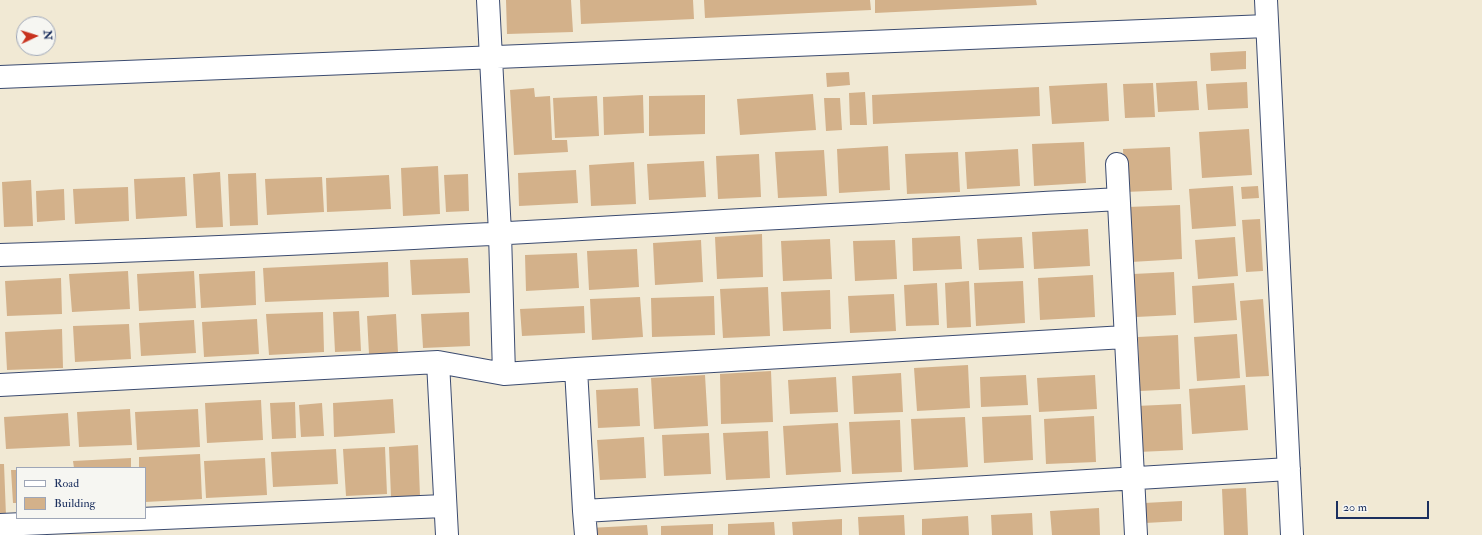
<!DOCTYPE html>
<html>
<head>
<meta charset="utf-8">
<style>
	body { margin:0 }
	#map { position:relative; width:1482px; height:535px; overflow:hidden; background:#f1e9d4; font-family:"IM FELL Double Pica",serif }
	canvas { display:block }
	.legend { position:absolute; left:16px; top:467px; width:130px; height:52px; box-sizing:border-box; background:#f6f6f2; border:1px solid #9ea6b7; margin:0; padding:5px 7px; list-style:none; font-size:12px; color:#1b2f5e }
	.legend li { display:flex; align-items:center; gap:8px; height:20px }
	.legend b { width:20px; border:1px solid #9ea6b7 }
	.north { position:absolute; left:16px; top:16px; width:40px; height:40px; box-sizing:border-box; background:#f6f6f2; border:1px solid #9ea6b7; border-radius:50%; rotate:86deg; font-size:11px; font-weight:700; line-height:16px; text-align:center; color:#1b2f5e }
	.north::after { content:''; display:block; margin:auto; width:14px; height:18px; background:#c8321e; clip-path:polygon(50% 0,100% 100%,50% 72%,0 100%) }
	.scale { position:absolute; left:1336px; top:501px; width:93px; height:18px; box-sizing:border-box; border:2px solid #1b2f5e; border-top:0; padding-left:5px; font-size:12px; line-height:14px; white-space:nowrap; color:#1b2f5e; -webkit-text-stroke:3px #f6f6f2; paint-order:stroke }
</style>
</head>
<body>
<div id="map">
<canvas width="1482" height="535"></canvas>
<ul class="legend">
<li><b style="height:5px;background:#fff"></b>Road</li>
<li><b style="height:11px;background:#d3b18a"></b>Building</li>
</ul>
<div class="north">N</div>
<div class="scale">20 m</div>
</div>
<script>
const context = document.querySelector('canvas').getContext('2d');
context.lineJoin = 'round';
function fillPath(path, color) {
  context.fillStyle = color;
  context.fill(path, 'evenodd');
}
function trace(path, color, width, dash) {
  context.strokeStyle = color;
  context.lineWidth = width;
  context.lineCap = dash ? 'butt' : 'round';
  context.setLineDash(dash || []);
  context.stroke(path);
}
const building = new Path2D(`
	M 506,0 L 571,0 L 573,32 L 507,34 Z
	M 580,0 L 693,0 L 694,19 L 581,24 Z
	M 704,0 L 870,0 L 871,10 L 705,18 Z
	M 875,0 L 1036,0 L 1037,5 L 875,13 Z
	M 1246,51 L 1246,69 L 1211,71 L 1210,53 Z
	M 849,72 L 850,85 L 827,87 L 826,73 Z
	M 1197,81 L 1199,110 L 1158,112 L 1156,83 Z
	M 1247,82 L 1248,108 L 1208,110 L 1206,84 Z
	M 1107,83 L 1109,121 L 1052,124 L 1049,86 Z
	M 1153,83 L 1155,117 L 1125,118 L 1123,84 Z
	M 1039,87 L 1040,116 L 873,124 L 872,95 Z
	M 534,88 L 535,97 L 550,96 L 552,140 L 567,140 L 568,152 L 514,155 L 510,90 Z
	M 865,92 L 867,125 L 850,125 L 849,93 Z
	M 813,94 L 816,130 L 740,135 L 737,99 Z
	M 643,95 L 644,133 L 604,135 L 603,97 Z
	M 705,95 L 705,134 L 649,136 L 649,96 Z
	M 597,96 L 599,136 L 555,138 L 553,98 Z
	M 824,98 L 840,98 L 842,130 L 826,131 Z
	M 1249,129 L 1252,175 L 1202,178 L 1199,132 Z
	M 1084,142 L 1086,183 L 1034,186 L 1032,144 Z
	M 888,146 L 890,190 L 839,193 L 837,149 Z
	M 1170,147 L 1172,190 L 1125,192 L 1123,149 Z
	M 1018,149 L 1020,186 L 967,189 L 965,152 Z
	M 824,150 L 827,196 L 778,198 L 775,152 Z
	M 958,152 L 960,192 L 907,194 L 905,154 Z
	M 759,154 L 761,197 L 718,199 L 716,156 Z
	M 704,161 L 706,197 L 649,200 L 647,164 Z
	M 634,162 L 636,204 L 591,206 L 589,165 Z
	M 438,166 L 440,214 L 403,216 L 401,168 Z
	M 576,170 L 578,203 L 519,206 L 518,173 Z
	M 220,172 L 223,227 L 196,228 L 193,174 Z
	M 256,173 L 258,225 L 230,226 L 228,174 Z
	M 468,174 L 469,211 L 446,212 L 444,175 Z
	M 389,175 L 391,209 L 327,212 L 326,178 Z
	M 185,177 L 187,216 L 136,219 L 134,179 Z
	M 322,177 L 324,212 L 267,215 L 265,179 Z
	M 31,180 L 33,226 L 4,227 L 2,182 Z
	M 1233,186 L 1236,226 L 1192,229 L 1189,189 Z
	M 1258,186 L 1259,198 L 1242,199 L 1241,187 Z
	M 128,187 L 129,221 L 75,224 L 73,189 Z
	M 64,189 L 65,220 L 37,222 L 36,191 Z
	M 1180,205 L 1182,259 L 1131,262 L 1128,207 Z
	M 1260,219 L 1263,271 L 1246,272 L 1242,220 Z
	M 1088,229 L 1090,266 L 1034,269 L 1032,232 Z
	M 762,234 L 763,277 L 717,279 L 715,237 Z
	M 960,236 L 962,269 L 913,271 L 912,238 Z
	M 1022,237 L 1024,268 L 979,270 L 977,239 Z
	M 1235,237 L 1238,276 L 1198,279 L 1195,240 Z
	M 830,239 L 832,279 L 783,281 L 781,241 Z
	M 701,240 L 703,282 L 655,285 L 653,243 Z
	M 895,240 L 897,279 L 855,281 L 853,241 Z
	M 637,249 L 639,287 L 589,290 L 587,251 Z
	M 577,253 L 579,288 L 526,291 L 525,255 Z
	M 468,258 L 470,293 L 412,295 L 410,260 Z
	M 388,262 L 389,297 L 265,302 L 263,268 Z
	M 128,271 L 130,309 L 72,312 L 69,274 Z
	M 194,271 L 196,308 L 139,311 L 137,274 Z
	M 255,271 L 256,305 L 201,308 L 199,274 Z
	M 1174,272 L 1176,315 L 1136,317 L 1133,274 Z
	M 1093,275 L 1095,317 L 1040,320 L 1038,278 Z
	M 61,278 L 62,314 L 7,316 L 5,281 Z
	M 969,281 L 971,327 L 947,328 L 945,283 Z
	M 1023,281 L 1025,323 L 976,326 L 974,283 Z
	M 937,283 L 939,325 L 906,326 L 904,285 Z
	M 1234,283 L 1237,320 L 1194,323 L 1192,286 Z
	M 768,287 L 770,336 L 723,338 L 720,289 Z
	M 830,290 L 831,329 L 783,331 L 781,292 Z
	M 894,294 L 896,331 L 850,333 L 848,296 Z
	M 714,296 L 715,335 L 652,337 L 651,298 Z
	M 640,297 L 643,337 L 592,340 L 590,299 Z
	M 1263,299 L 1269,376 L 1246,377 L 1240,301 Z
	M 584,306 L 585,333 L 522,336 L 520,309 Z
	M 359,311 L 361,351 L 335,352 L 333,312 Z
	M 323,312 L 324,352 L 269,355 L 266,314 Z
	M 469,312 L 470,346 L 423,348 L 421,314 Z
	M 396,314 L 398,353 L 369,354 L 367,316 Z
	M 257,319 L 259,354 L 204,357 L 202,322 Z
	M 194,320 L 196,353 L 141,356 L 139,323 Z
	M 129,324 L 131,359 L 75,362 L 73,326 Z
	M 62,329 L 63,368 L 7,370 L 5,332 Z
	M 1237,334 L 1240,378 L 1197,381 L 1194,337 Z
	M 1178,335 L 1180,389 L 1140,391 L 1138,337 Z
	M 968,365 L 970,408 L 917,411 L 914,368 Z
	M 771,371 L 773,422 L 721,424 L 720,374 Z
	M 901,373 L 903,412 L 854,414 L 852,376 Z
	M 705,375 L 708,426 L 654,429 L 651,378 Z
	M 1026,375 L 1028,405 L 981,407 L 980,377 Z
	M 1095,375 L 1097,409 L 1039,412 L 1037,378 Z
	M 836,377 L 838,412 L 790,414 L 788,380 Z
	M 1245,385 L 1248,430 L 1192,434 L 1189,389 Z
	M 638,388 L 640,426 L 598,428 L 596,390 Z
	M 393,399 L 395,433 L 334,437 L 333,403 Z
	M 261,400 L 263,440 L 207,443 L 205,403 Z
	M 295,402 L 296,438 L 272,439 L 270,403 Z
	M 322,403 L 324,436 L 301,437 L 299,405 Z
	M 1181,404 L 1183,450 L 1138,452 L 1136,406 Z
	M 130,409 L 132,445 L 79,447 L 77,412 Z
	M 198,409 L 200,447 L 137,450 L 135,412 Z
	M 68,413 L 70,446 L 6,449 L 4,417 Z
	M 1031,415 L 1033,460 L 984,463 L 982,417 Z
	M 1094,416 L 1096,462 L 1046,464 L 1044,419 Z
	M 965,417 L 968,467 L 914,470 L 911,419 Z
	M 900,420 L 902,472 L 852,474 L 849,422 Z
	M 838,423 L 841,472 L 786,475 L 783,426 Z
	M 768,431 L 770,478 L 726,480 L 723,433 Z
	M 709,433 L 711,474 L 664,476 L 662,435 Z
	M 644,437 L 646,478 L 600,480 L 597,440 Z
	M 418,445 L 420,496 L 391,497 L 389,447 Z
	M 385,447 L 387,494 L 346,496 L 343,449 Z
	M 336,449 L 338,484 L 273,487 L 271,452 Z
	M 200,454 L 202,499 L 145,502 L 145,468 L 139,468 L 139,457 Z
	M 131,458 L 131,468 L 74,468 L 73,461 Z
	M 265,458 L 267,495 L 206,498 L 204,461 Z
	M 0,464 L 4,464 L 6,516 L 0,516 Z
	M 11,470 L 17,470 L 17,503 L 13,503 Z
	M 1246,488 L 1248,535 L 1224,535 L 1222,489 Z
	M 1182,501 L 1182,521 L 1145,523 L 1144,503 Z
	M 1099,508 L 1100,535 L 1052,535 L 1050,511 Z
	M 1032,513 L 1033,535 L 992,535 L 991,515 Z
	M 904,515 L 905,535 L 859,535 L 858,517 Z
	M 968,516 L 969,535 L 922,535 L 922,519 Z
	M 842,519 L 842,535 L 793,535 L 792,522 Z
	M 774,522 L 775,535 L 728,535 L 728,524 Z
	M 713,524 L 713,535 L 661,535 L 661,526 Z
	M 647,525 L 648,535 L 589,535 L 589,528 Z`);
const minor = new Path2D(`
	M 1266,0 L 1292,535
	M 0,77 L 1267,26
	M 1117,164 L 1136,535
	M 0,255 C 373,244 746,219 1118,199
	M 576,369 L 1125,337
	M 504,374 L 576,369 L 584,511 L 1289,469
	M 0,385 L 438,362
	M 584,511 L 586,535
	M 0,525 L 444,506
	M 447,535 L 438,362 L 504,374 L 500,233 L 488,0`);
fillPath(building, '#d3b18a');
trace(minor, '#3b4b70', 24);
trace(minor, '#fff', 22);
</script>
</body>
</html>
